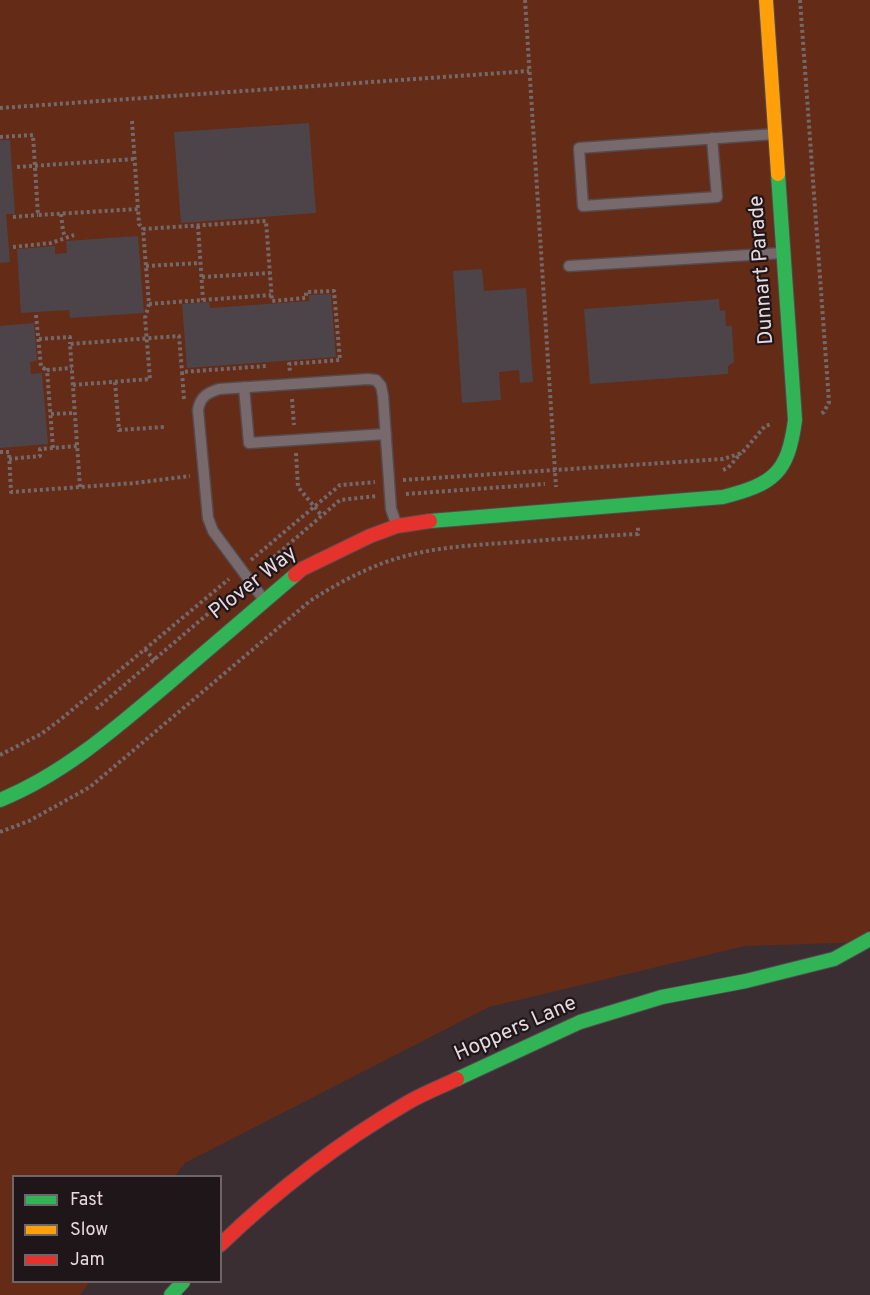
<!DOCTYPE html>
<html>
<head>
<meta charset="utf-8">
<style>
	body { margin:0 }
	#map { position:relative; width:870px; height:1295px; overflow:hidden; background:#3a2e33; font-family:Overpass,sans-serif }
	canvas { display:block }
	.legend { position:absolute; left:12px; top:1175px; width:210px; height:108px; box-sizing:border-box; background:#1f1619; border:2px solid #6f6468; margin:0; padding:8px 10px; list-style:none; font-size:18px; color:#e7d9de }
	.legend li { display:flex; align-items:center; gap:12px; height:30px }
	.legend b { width:30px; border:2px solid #6f6468 }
</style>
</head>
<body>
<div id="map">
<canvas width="870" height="1295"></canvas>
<ul class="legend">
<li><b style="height:8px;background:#30b455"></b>Fast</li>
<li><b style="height:8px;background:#ff9f0a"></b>Slow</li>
<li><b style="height:8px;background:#e5322d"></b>Jam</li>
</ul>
</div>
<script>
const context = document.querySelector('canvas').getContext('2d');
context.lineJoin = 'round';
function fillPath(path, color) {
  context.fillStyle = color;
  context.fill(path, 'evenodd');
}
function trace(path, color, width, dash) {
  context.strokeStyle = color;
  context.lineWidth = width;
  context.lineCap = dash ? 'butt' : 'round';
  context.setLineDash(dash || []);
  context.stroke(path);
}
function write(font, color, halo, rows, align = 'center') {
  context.font = font + ' Overpass,sans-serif';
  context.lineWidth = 4.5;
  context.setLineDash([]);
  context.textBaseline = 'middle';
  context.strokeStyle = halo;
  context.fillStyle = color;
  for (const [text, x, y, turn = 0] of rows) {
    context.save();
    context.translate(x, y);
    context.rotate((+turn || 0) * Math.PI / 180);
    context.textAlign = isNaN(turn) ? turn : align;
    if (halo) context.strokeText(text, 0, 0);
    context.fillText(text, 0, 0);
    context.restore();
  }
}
const green = new Path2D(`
	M 0,0 L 870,0 L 870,942 L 745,946 L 489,1007 L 185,1163 L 175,1176 L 14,1176 L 14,1282 L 90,1282 L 80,1295 L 0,1295 Z`);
const building = new Path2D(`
	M 309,123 L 316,213 L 181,223 L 174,132 Z
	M 0,140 L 10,140 L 15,214 L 6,214 L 10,262 L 0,263 Z
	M 138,236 L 144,313 L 70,318 L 69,310 L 21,313 L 17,249 L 55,246 L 55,254 L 67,253 L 66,241 Z
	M 482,269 L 484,291 L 526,288 L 533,382 L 520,383 L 519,370 L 499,372 L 501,400 L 462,403 L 453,271 Z
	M 331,294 L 336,357 L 187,368 L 182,304 L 209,302 L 210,308 L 309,301 L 309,295 Z
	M 719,299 L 720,311 L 725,310 L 726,326 L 732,326 L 734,362 L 728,366 L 728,374 L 590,384 L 584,309 Z
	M 34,323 L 37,361 L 30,362 L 31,374 L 42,373 L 48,444 L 0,448 L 0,326 Z`);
const path = new Path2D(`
	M 525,0 L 556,487
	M 800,0 L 829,402 L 824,412 L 820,414
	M 0,108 L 529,71
	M 132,121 L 138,209
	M 0,137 L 33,135 L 38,215 L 138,209 L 139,224 L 143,229
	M 17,167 L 135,159
	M 61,214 L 63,231 L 65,237
	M 13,217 L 38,215
	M 198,226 L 203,300
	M 13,247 L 51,243 L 74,235
	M 146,266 L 200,263
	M 202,277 L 270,273
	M 149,304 L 271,295
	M 36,315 L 41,367 L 47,370
	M 39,339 L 70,337 L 70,344
	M 115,382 L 119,430 L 164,427
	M 73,385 L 150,379 L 145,318 L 149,304 L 143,229 L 266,221 L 272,301 L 306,298 L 306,292 L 334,291 L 340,360 L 289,364 L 290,371
	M 184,399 L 182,372 L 266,366
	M 292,399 L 294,425
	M 51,414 L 75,413
	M 53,448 L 47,370 L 72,368
	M 0,452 L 9,452 L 11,492 L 135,483 L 190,476
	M 296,453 L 298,487 L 322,516
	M 9,459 L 40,456 L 40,449 L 78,446
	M 723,470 L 728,468 L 741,453
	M 403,480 L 723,459 L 742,453 L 765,426 L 772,424
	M 80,487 L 70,344 L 179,336 L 182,372
	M 406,494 L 545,484
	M 251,560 L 340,485 L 375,482
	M 260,569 L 340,500 L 377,496
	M 145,649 L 155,661
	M 96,709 L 216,607
	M 0,755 L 41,734 L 60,720 L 229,579
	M 0,832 L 29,821 L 90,787 L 310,601 C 333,586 357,573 383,563 C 427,547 473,545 519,542 C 559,539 598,536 638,534 L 638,526`);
const lane = new Path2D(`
	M 712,138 L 717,197 L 583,206 L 579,148 L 775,134
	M 569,266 L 782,253
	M 244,387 L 249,443 L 386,434
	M 264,600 L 213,531 L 208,518 L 198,410 C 200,397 207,393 219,389 L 368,379 L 376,380 L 381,386 L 383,396 L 391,509 L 397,526`);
const fast = new Path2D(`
	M 430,521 L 723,497 C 774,484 788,473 795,420 L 778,174
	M 0,800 C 64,774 117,727 169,683 C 211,647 253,611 295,575
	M 457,1079 L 580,1022 L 662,997 L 746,981 L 834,959 L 870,939
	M 171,1295 L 183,1282`);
const slow = new Path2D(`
	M 766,0 L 778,174`);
const jam = new Path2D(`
	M 295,575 L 302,569 L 370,536 L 397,526 L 430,521
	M 220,1245 C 276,1191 340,1142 407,1103 C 422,1094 440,1087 457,1079`);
const streetNames = [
	["Dunnart Parade",763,270,-94],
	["Plover Way",254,584,-38],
	["Hoppers Lane",516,1030,-24]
];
fillPath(green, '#642b16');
fillPath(building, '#4c4449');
trace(lane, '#554a4e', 13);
trace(fast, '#554a4e', 16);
trace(slow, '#554a4e', 16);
trace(jam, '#554a4e', 16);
trace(path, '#73686a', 4, [3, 3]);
trace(lane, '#786a6c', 10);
trace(fast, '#30b455', 14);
trace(slow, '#ff9f0a', 14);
trace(jam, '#e5322d', 14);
write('21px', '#e7d9de', '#1f1619', streetNames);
</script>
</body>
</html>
